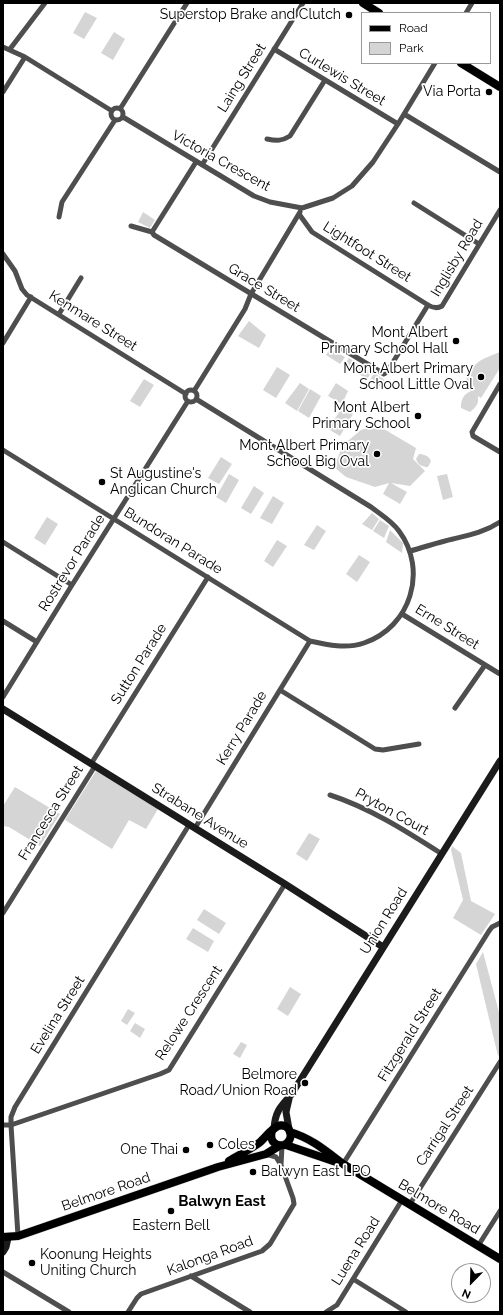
<!DOCTYPE html>
<html>
<head>
<meta charset="utf-8">
<style>
	body { margin:0 }
	#map { position:relative; width:503px; height:1315px; overflow:hidden; background:#fff; font-family:Raleway,sans-serif }
	canvas { display:block }
	.frame { position:absolute; inset:0; border:4px solid #000; pointer-events:none }
	.legend { position:absolute; left:361px; top:12px; width:130px; height:52px; box-sizing:border-box; background:#fff; border:1px solid #999; margin:0; padding:5px 7px; list-style:none; font-size:12px; color:#000 }
	.legend li { display:flex; align-items:center; gap:8px; height:20px }
	.legend b { width:20px; border:1px solid #999 }
	.north { position:absolute; left:451px; top:1263px; width:40px; height:40px; box-sizing:border-box; background:#fff; border:1px solid #999; border-radius:50%; rotate:203deg; font-size:11px; font-weight:700; line-height:16px; text-align:center; color:#000 }
	.north::after { content:''; display:block; margin:auto; width:14px; height:18px; background:#000; clip-path:polygon(50% 0,100% 100%,50% 72%,0 100%) }
</style>
</head>
<body>
<div id="map">
<canvas width="503" height="1315"></canvas>
<div class="frame"></div>
<ul class="legend">
<li><b style="height:5px;background:#000"></b>Road</li>
<li><b style="height:11px;background:#d5d5d5"></b>Park</li>
</ul>
<div class="north">N</div>
</div>
<script>
const context = document.querySelector('canvas').getContext('2d');
context.lineJoin = 'round';
function fillPath(path, color) {
  context.fillStyle = color;
  context.fill(path, 'evenodd');
}
function trace(path, color, width, dash) {
  context.strokeStyle = color;
  context.lineWidth = width;
  context.lineCap = dash ? 'butt' : 'round';
  context.setLineDash(dash || []);
  context.stroke(path);
}
function write(font, color, halo, rows, align = 'center') {
  context.font = font + ' Raleway,sans-serif';
  context.lineWidth = 3.5;
  context.setLineDash([]);
  context.textBaseline = 'middle';
  context.strokeStyle = halo;
  context.fillStyle = color;
  for (const [text, x, y, turn = 0] of rows) {
    context.save();
    context.translate(x, y);
    context.rotate((+turn || 0) * Math.PI / 180);
    context.textAlign = isNaN(turn) ? turn : align;
    if (halo) context.strokeText(text, 0, 0);
    context.fillText(text, 0, 0);
    context.restore();
  }
}
const green = new Path2D(`
	M 85,12 L 97,18 L 84,39 L 73,33 Z
	M 114,32 L 125,39 L 113,60 L 101,53 Z
	M 143,212 L 155,220 L 150,228 L 138,222 Z
	M 249,321 L 266,335 L 259,348 L 238,336 Z
	M 330,349 L 345,357 L 340,364 L 326,355 Z
	M 500,352 L 500,368 L 481,398 L 478,396 C 479,404 476,407 470,412 L 461,408 C 461,399 463,395 471,391 L 463,386 C 475,361 475,362 500,352 Z
	M 349,358 L 360,365 L 355,371 L 344,366 Z
	M 361,366 L 372,372 L 367,379 L 357,373 Z
	M 277,367 L 290,375 L 276,398 L 263,390 Z
	M 374,373 L 385,380 L 381,387 L 370,380 Z
	M 144,379 L 154,385 L 140,407 L 130,401 Z
	M 300,383 L 309,389 L 297,411 L 285,403 Z
	M 336,383 L 348,391 L 342,404 L 328,396 Z
	M 310,389 L 321,396 L 309,418 L 298,411 Z
	M 342,408 L 353,414 L 340,436 L 328,429 Z
	M 377,425 L 416,448 L 413,459 L 425,471 L 410,486 L 391,483 L 407,492 L 400,504 L 383,494 L 389,483 L 375,487 L 346,477 L 334,467 L 343,445 L 361,430 Z
	M 419,454 C 424,454 429,456 431,461 L 428,467 C 422,467 418,465 416,459 Z
	M 221,457 L 232,464 L 219,484 L 208,478 Z
	M 229,474 L 239,480 L 226,503 L 216,497 Z
	M 447,474 L 453,497 L 443,500 L 437,476 Z
	M 254,486 L 264,493 L 251,514 L 241,508 Z
	M 273,496 L 284,503 L 272,524 L 260,518 Z
	M 372,513 L 379,519 L 372,530 L 362,524 Z
	M 47,517 L 58,524 L 45,545 L 34,538 Z
	M 380,520 L 389,526 L 384,538 L 373,531 Z
	M 317,525 L 326,531 L 314,550 L 304,545 Z
	M 390,530 L 403,543 L 402,553 L 386,542 Z
	M 277,540 L 287,546 L 273,567 L 264,561 Z
	M 359,555 L 370,562 L 357,582 L 346,574 Z
	M 96,771 L 158,809 L 146,829 L 129,820 L 112,849 L 65,820 Z
	M 15,787 L 60,814 L 40,846 L 9,827 L 3,826 L 3,806 Z
	M 309,833 L 320,839 L 307,861 L 296,854 Z
	M 452,846 L 461,853 L 471,901 L 495,914 L 481,935 L 453,918 L 463,900 L 451,850 Z
	M 204,909 L 226,923 L 219,934 L 197,920 Z
	M 193,928 L 214,941 L 208,952 L 186,939 Z
	M 483,952 L 500,1016 L 500,1053 L 498,1056 L 476,964 Z
	M 290,987 L 301,994 L 288,1016 L 277,1009 Z
	M 128,1009 L 135,1013 L 127,1025 L 121,1021 Z
	M 135,1023 L 145,1029 L 140,1038 L 130,1031 Z
	M 241,1042 L 247,1045 L 240,1058 L 233,1054 Z`);
const street = new Path2D(`
	M 466,13 L 472,3
	M 3,47 L 25,57 L 112,111
	M 10,49 L 45,3
	M 274,49 L 398,124
	M 3,92 L 25,57
	M111 114a6 6 0 1 1 12 0a6 6 0 1 1-12 0Z
	M 120,109 L 187,3
	M 404,114 L 500,172
	M 123,117 L 254,196 L 270,202 L 302,208 L 333,198 L 352,186 L 373,162 L 398,124 L 435,63
	M 267,139 C 277,141 282,141 290,136 L 325,80
	M 202,165 L 303,3
	M 414,203 L 479,244
	M 299,214 L 312,232 L 428,305 C 433,308 437,309 442,306 L 500,210
	M 59,217 L 62,202 L 115,120
	M 131,226 L 152,232 L 154,235 L 384,374 L 387,372 L 428,305
	M 152,232 L 196,162
	M 3,254 L 15,271 L 22,289 L 27,295 L 186,394
	M 59,314 L 81,278
	M 3,343 L 31,297
	M 500,384 L 472,432 L 473,436 L 500,452
	M185 396a6 6 0 1 1 12 0a6 6 0 1 1-12 0Z
	M 194,391 L 245,309 L 251,294 L 300,212
	M 3,450 L 310,641 C 328,645 346,649 364,643 C 411,627 428,570 399,531 C 392,521 380,514 371,507 L 196,399
	M 3,542 L 72,585
	M 410,551 C 425,547 439,542 453,539 C 470,535 485,532 500,522
	M 402,614 L 500,674
	M 3,621 L 37,642
	M 280,690 L 375,749 L 383,750 L 419,744
	M 3,697 L 72,585 L 188,401
	M 455,708 L 485,665
	M 91,764 L 208,577
	M 330,795 C 370,808 406,831 442,854
	M 195,828 L 310,641
	M 3,913 L 95,766
	M 3,1125 L 11,1125 L 160,1074 L 169,1070 L 285,884
	M 343,1164 L 489,931 L 492,927 L 500,923
	M 281,1165 L 282,1146
	M 410,1204 L 500,1062
	M 18,1236 L 11,1125 L 11,1117 L 15,1107 L 189,825
	M 478,1246 L 500,1211
	M 3,1272 L 69,1312
	M 191,1276 L 250,1312
	M 353,1279 L 406,1312
	M 128,1312 L 137,1298 L 141,1294 L 262,1251 L 270,1244 L 294,1204 L 293,1198 L 281,1165 L 276,1157 L 266,1154
	M 326,1312 L 337,1305 L 402,1200`);
const secondary = new Path2D(`
	M 3,709 L 285,884 L 383,947
	M 274,1129 C 275,1112 280,1107 291,1095 L 500,761
	M 289,1129 L 286,1112 L 289,1099
	M 3,1252 L 6,1247 L 8,1238`);
const primary = new Path2D(`
	M 363,3 L 379,13
	M 461,63 L 500,87
	M 290,1132 C 311,1138 326,1151 343,1164 L 500,1259
	M 286,1145 L 336,1162
	M 229,1161 C 239,1155 249,1150 259,1143 C 265,1138 271,1129 278,1126 C 290,1122 296,1139 284,1145 C 275,1147 269,1140 272,1131
	M 3,1237 L 18,1236 L 218,1167 L 266,1154 L 279,1146`);
const tram = new Path2D(`
	M 365,3 L 382,13
	M 459,63 L 500,88`);
const markers = [
	[349,15,4,"#000"],
	[489,92,4,"#000"],
	[456,341,4,"#000"],
	[481,377,4,"#000"],
	[418,416,4,"#000"],
	[377,454,4,"#000"],
	[102,482,4,"#000"],
	[305,1083,4,"#000"],
	[210,1145,4,"#000"],
	[186,1150,4,"#000"],
	[253,1172,4,"#000"],
	[171,1211,4,"#000"],
	[32,1263,4,"#000"]
];
const poiNames = [
	["Superstop Brake and Clutch",341,15],
	["Via Porta",481,92],
	["Mont Albert",448,333],
	["Primary School Hall",448,349],
	["Mont Albert Primary",473,369],
	["School Little Oval",473,385],
	["Mont Albert",410,408],
	["Primary School",410,424],
	["Mont Albert Primary",369,446],
	["School Big Oval",369,462],
	["St Augustine's",110,474,"left"],
	["Anglican Church",110,490,"left"],
	["Belmore",297,1075],
	["Road/Union Road",297,1091],
	["Coles",218,1145,"left"],
	["One Thai",178,1150],
	["Balwyn East LPO",261,1172,"left"],
	["Eastern Bell",171,1226,"center"],
	["Koonung Heights",40,1255,"left"],
	["Uniting Church",40,1271,"left"]
];
const streetNames = [
	["Curlewis Street",342,77,31],
	["Laing Street",242,78,-58],
	["Victoria Crescent",221,161,29],
	["Lightfoot Street",367,252,32],
	["Inglisby Road",457,258,-59],
	["Grace Street",264,288,31],
	["Kenmare Street",93,321,32],
	["Bundoran Parade",173,541,32],
	["Rostrevor Parade",72,563,-58],
	["Erne Street",447,627,32],
	["Sutton Parade",139,664,-58],
	["Kerry Parade",242,728,-59],
	["Pryton Court",392,812,29],
	["Francesca Street",51,813,-58],
	["Strabane Avenue",200,816,32],
	["Union Road",384,921,-58],
	["Relowe Crescent",189,1013,-57],
	["Evelina Street",58,1015,-58],
	["Fitzgerald Street",410,1035,-58],
	["Carrigal Street",445,1126,-57],
	["Belmore Road",106,1192,-19],
	["Belmore Road",439,1207,31],
	["Luena Road",356,1251,-58],
	["Kalonga Road",210,1256,-20]
];
const neighbourhoodNames = [
	["Balwyn East",222,1201]
];
fillPath(green, '#d5d5d5');
trace(primary, '#dbdbdb', 9);
trace(street, '#4e4e4e', 5);
trace(secondary, '#1b1b1b', 7);
trace(primary, '#000', 8);
trace(tram, '#000', 1);
for (const [x, y, r, color] of markers) {
  const dot = new Path2D();
  dot.arc(x, y, r, 0, 2 * Math.PI);
  context.fillStyle = color;
  context.fill(dot);
  trace(dot, '#fff', 1.5);
}
write('14px', '#000', '#fff', poiNames, 'right');
write('14px', '#000', '#fff', streetNames);
write('bold 15px', '#000', '#fff', neighbourhoodNames);
</script>
</body>
</html>
